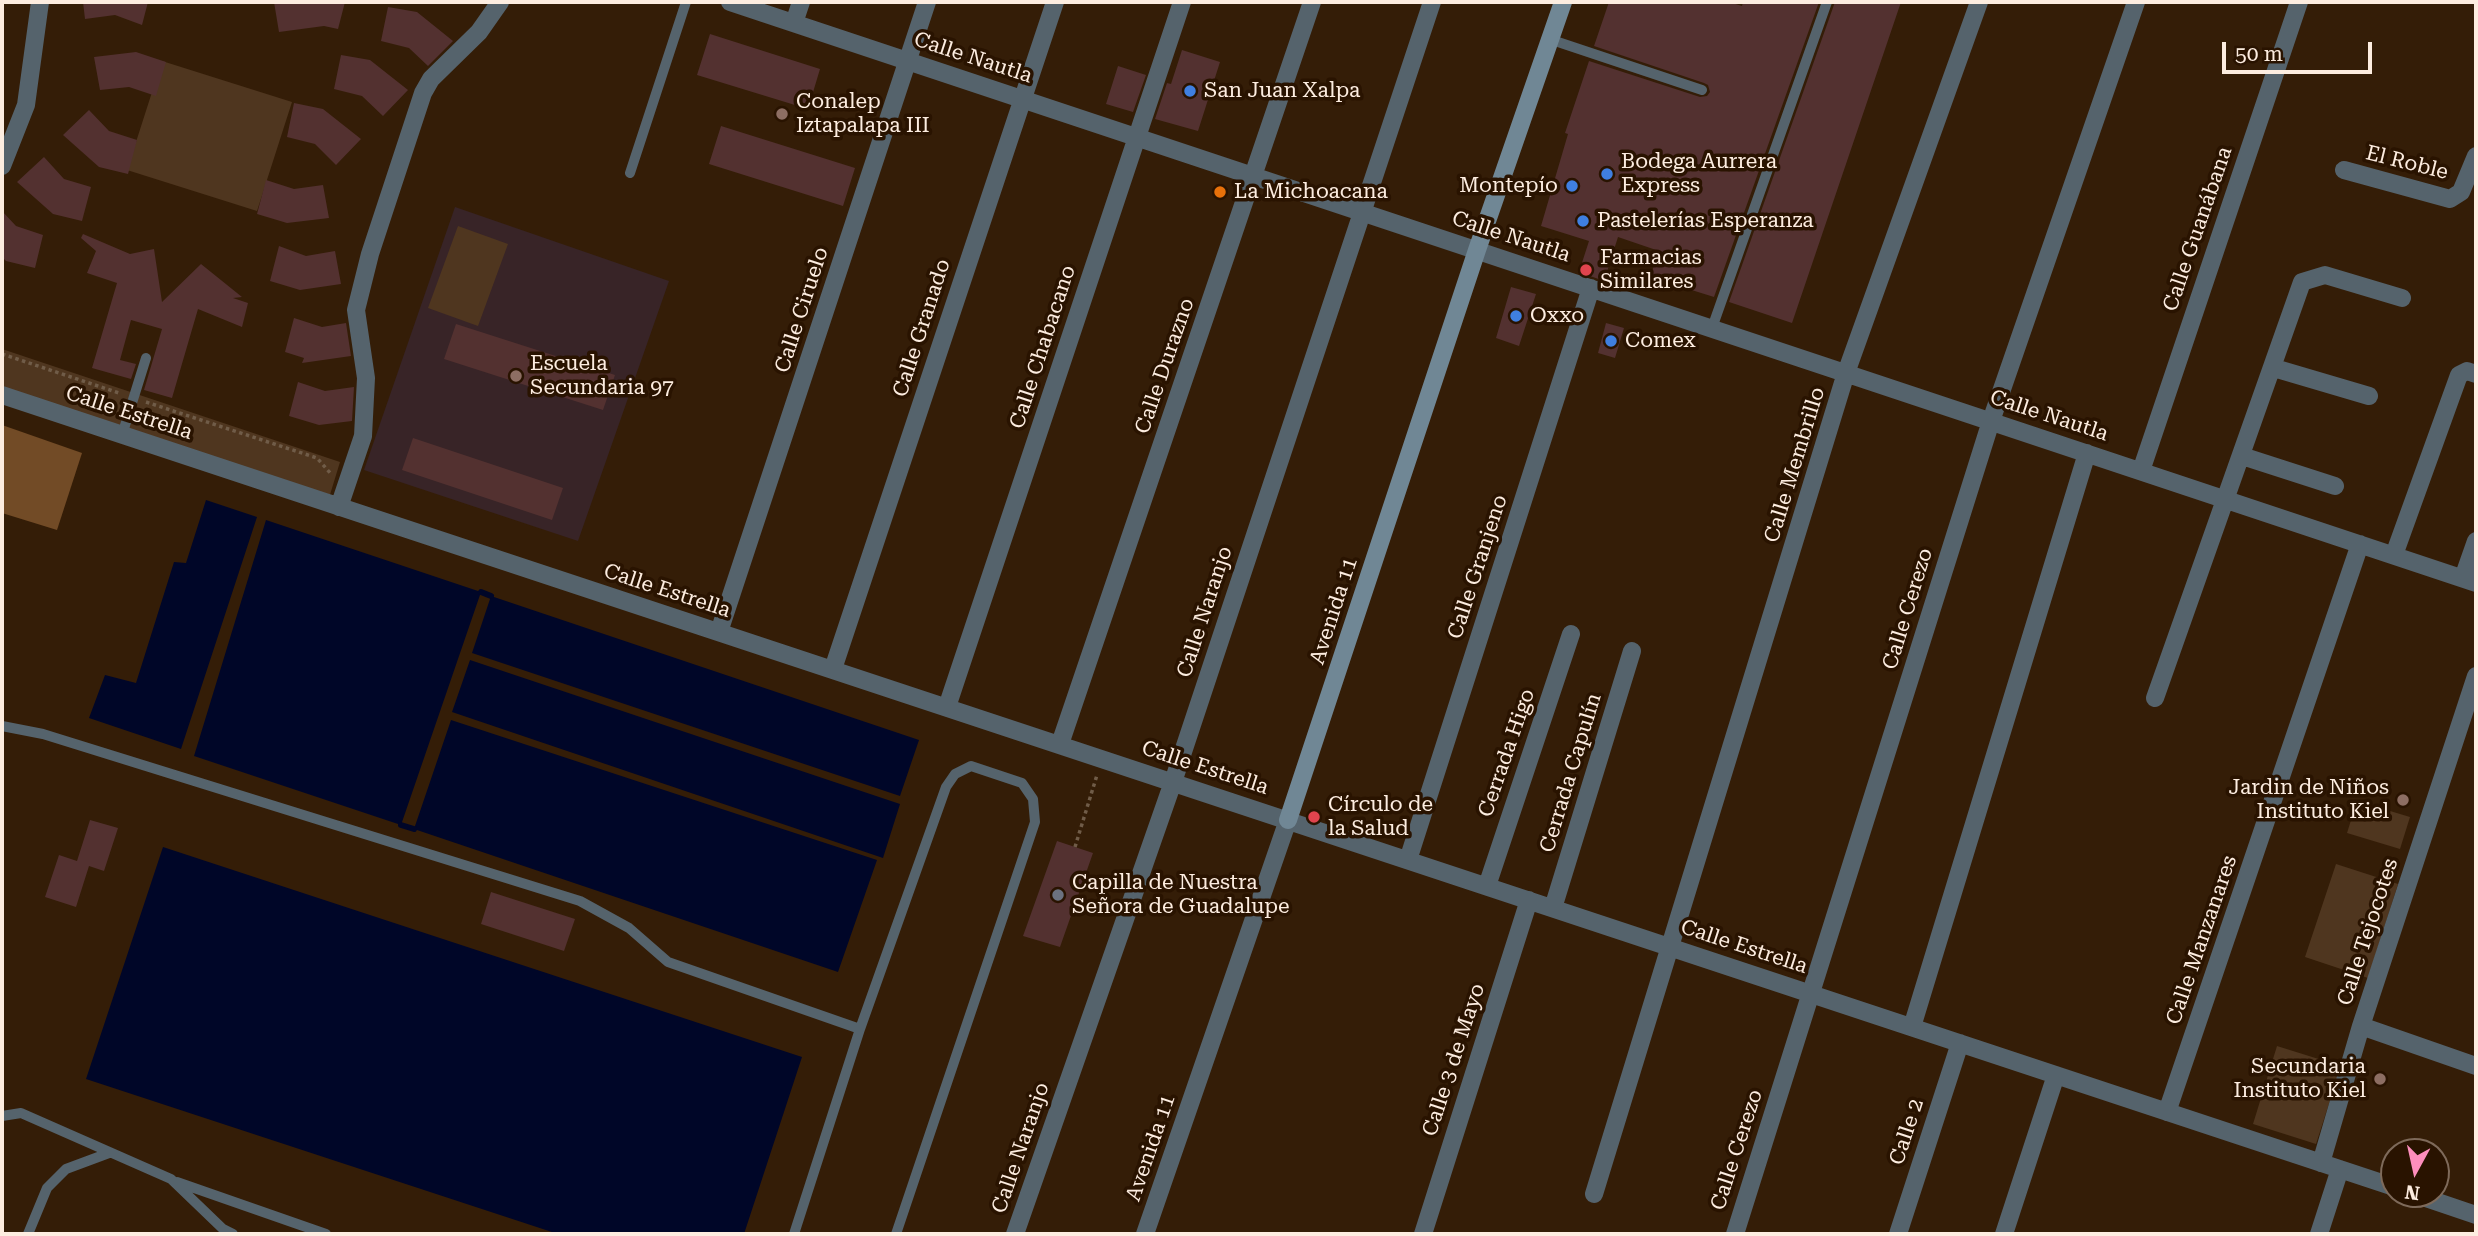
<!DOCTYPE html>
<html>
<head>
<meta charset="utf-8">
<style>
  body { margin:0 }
  #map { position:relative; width:2478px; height:1236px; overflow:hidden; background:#341d07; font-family:"Roboto Serif",serif }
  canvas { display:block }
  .frame { position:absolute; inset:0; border:4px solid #fdede0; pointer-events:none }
  .north { position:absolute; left:2380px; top:1138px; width:70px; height:70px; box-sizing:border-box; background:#291300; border:2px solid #7e6a5a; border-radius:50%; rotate:188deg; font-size:19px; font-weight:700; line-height:28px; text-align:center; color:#fdede0 }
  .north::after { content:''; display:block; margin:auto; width:24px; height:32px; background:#fe8ebd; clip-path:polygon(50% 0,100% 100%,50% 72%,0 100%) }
  .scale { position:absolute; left:2222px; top:42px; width:150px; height:32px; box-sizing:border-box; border:4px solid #fdede0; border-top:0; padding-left:9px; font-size:21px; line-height:24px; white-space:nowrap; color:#fdede0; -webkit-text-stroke:5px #291300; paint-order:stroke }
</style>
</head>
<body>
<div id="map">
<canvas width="2478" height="1236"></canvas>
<div class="frame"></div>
<div class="north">N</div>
<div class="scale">50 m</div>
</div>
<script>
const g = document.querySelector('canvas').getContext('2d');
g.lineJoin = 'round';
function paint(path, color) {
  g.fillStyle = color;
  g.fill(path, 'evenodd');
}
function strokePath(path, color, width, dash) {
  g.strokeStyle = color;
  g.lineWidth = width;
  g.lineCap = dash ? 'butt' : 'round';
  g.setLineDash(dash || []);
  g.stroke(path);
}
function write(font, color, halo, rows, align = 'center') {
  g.font = font + ' "Roboto Serif",serif';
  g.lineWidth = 7;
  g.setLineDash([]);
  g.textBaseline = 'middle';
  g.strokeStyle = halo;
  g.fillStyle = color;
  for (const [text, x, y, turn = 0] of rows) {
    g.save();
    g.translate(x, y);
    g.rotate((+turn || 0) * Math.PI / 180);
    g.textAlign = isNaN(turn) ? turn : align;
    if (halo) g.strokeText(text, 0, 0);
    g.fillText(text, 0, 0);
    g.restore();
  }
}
paint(new Path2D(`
  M 455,207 L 669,281 L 578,541 L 364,470 Z`), '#382427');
paint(new Path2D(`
  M 162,61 L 292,102 L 257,211 L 127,170 Z
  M 458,226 L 508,244 L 478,326 L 428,308 Z
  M 2,349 L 340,462 L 329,498 L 2,388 Z
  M 2357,801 L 2410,817 L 2400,849 L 2347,833 Z
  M 2336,864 L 2398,884 L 2368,978 L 2305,957 Z
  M 2277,1046 L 2341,1066 L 2316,1144 L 2253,1124 Z`), '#4f361f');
paint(new Path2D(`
  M 2,425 L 82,453 L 57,530 L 2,513 Z`), '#724b26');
paint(new Path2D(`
  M 206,500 L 257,517 L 181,749 L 89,718 L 105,675 L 136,683 L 174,562 L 186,563 Z
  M 266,520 L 481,592 L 401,825 L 194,756 Z
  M 491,596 L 919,740 L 900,796 L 472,653 Z
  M 470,660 L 900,804 L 883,858 L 452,712 Z
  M 451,720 L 877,860 L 838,972 L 414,829 Z
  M 163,847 L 802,1057 L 744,1234 L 558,1234 L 86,1079 Z`), '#000628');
strokePath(new Path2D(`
  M 481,592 L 491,596
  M 401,825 L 414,829`), '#000628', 6);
paint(new Path2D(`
  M 83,2 L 148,2 L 142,25 L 115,15 L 85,19 Z
  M 274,2 L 345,2 L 338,29 L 324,26 L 279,32 Z
  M 1609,2 L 1729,2 L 1742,6 L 1743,2 L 1819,2 L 1714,297 L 1650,277 L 1659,251 L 1618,237 L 1604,281 L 1579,272 L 1589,241 L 1541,226 L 1568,134 L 1565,133 L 1589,61 L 1700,97 L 1707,96 L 1710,92 L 1708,85 L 1704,83 L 1594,46 Z
  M 1835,2 L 1901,2 L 1792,323 L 1729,302 Z
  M 388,7 L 417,12 L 453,41 L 428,66 L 409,48 L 381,41 Z
  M 710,34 L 820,69 L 808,109 L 697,75 Z
  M 1182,50 L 1220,62 L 1198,131 L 1155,119 L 1167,83 L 1171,84 Z
  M 136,52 L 166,62 L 156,96 L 129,87 L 100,90 L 94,57 Z
  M 341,55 L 370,60 L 408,90 L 383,116 L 362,96 L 334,89 Z
  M 1118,66 L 1146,75 L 1133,112 L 1106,104 Z
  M 294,103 L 323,109 L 361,139 L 336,165 L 315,144 L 287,137 Z
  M 89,110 L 109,131 L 137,140 L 128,174 L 99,167 L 63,135 Z
  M 721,126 L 855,168 L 843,206 L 709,164 Z
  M 44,157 L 64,179 L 91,187 L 82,221 L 53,214 L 17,182 Z
  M 266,180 L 294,189 L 323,185 L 329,218 L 287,223 L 257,214 Z
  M 2,211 L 16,226 L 43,235 L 35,268 L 6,261 L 2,257 Z
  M 83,234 L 130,254 L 154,249 L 162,302 L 201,264 L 242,297 L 233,298 L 248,303 L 242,327 L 198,309 L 172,398 L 144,390 L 162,329 L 131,320 L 120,360 L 136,364 L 131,379 L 92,368 L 117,283 L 87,273 L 96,251 L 81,238 Z
  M 279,246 L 306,256 L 335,251 L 341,284 L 300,290 L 270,281 Z
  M 1511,287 L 1536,294 L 1519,346 L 1496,338 Z
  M 294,318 L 322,327 L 346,323 L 351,356 L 302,363 L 304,358 L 285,352 Z
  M 1606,323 L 1624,328 L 1615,358 L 1598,353 Z
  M 456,324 L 615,375 L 603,410 L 444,359 Z
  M 298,382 L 325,391 L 354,387 L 352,421 L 319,425 L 289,416 Z
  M 413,438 L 563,488 L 552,520 L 402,470 Z
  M 90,820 L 118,828 L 104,871 L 89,866 L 76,907 L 45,897 L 59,855 L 77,861 Z
  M 1057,841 L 1093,853 L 1060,947 L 1023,936 Z
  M 491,892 L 575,919 L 564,951 L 481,924 Z`), '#533130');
strokePath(new Path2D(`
  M 2,354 L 119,393
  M 146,402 L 317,458 L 332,475
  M 1075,847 L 1097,775`), '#705c48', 3.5, [3.5, 3.5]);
strokePath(new Path2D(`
  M 1549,39 L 1702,90
  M 630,173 L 686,2
  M 1712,328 L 1827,2
  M 122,435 L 146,358
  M 2,726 L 43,734 L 580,901 L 629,928 L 668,962 L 860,1029 L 946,787 L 955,774 L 971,766 L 1022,783 L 1033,799 L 1035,822 L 896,1234
  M 2,1116 L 21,1113 L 171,1179 L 223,1229 L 233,1234
  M 177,1182 L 326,1234
  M 28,1234 L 47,1188 L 66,1169 L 109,1153
  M 794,1234 L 860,1029`), '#55636c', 10);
strokePath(new Path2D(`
  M 730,2 L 2476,583
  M 794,23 L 801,2
  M 2,166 L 26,105 L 40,2
  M 2344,170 L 2450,199 L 2461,192 L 2476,156
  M 2274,368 L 2369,396
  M 2,395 L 2394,1187
  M 2242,456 L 2335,486
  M 2141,471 L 2299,2
  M 339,507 L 363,436 L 366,378 L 356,310 L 370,254 L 423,93 L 431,79 L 479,32 L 500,2
  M 2394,555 L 2459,375 L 2467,371 L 2476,374
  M 2463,578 L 2476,541
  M 719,632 L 927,2
  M 833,669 L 1055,2
  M 2155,698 L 2302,282 L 2325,275 L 2402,298
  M 947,707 L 1182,2
  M 1060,744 L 1312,2
  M 1408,860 L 1591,288
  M 1487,886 L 1571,634
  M 1553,908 L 1632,651
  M 2361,1026 L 2476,1066
  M 1912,1027 L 2087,453
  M 2167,1112 L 2360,544
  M 2321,1163 L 2361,1026 L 2476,676
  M 1594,1194 L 1846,373 L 1979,2
  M 2414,1194 L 2476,1215
  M 1015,1234 L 1173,782 L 1432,2
  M 1145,1234 L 1288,820
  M 1423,1234 L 1529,900
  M 1735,1234 L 1991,421 L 2136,2
  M 1898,1234 L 1960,1043
  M 2004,1234 L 2056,1075
  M 2319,1234 L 2340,1169`), '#55636c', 18);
strokePath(new Path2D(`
  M 1288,820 L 1477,250 L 1563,2`), '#708795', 18);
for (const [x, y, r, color] of [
  [1190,91,7,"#3f7fe0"],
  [782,114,7,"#8d6e63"],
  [1607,174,7,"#3f7fe0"],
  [1572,186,7,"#3f7fe0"],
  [1220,192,7,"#e8710a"],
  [1583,221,7,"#3f7fe0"],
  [1586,270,7,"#e0444e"],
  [1516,316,7,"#3f7fe0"],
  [1611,341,7,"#3f7fe0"],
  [516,376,7,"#8d6e63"],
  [2403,800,7,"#8d6e63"],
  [1314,817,7,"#e0444e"],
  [1058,895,7,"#6b7280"],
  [2380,1079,7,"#8d6e63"]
]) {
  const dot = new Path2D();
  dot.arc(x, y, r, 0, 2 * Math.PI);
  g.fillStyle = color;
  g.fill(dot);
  strokePath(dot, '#291300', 2.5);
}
write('21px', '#fdede0', '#291300', [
  ["Calle Nautla",973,58,18],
  ["El Roble",2407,163,14],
  ["Calle Guanábana",2198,229,-71],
  ["Calle Nautla",1511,237,18],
  ["Calle Ciruelo",802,310,-72],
  ["Calle Granado",922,328,-72],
  ["Calle Chabacano",1043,347,-72],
  ["Calle Durazno",1165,366,-71],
  ["Calle Estrella",129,413,18],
  ["Calle Nautla",2049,416,18],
  ["Calle Membrillo",1795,465,-73],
  ["Calle Granjeno",1478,567,-72],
  ["Calle Estrella",667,591,18],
  ["Calle Cerezo",1908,609,-73],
  ["Avenida 11",1334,611,-72],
  ["Calle Naranjo",1205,612,-72],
  ["Cerrada Higo",1507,753,-71],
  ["Calle Estrella",1205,768,18],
  ["Cerrada Capulín",1571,773,-73],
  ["Calle Tejocotes",2368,932,-72],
  ["Calle Manzanares",2202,940,-71],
  ["Calle Estrella",1744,947,18],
  ["Calle 3 de Mayo",1454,1060,-72],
  ["Calle 2",1907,1132,-72],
  ["Calle Naranjo",1021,1148,-71],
  ["Avenida 11",1151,1148,-71],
  ["Calle Cerezo",1737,1150,-72]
]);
write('21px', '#fdede0', '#291300', [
  ["San Juan Xalpa",1204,91],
  ["Conalep",796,102],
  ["Iztapalapa III",796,126],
  ["Bodega Aurrera",1621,162],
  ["Express",1621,186],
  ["Montepío",1558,186,"right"],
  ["La Michoacana",1234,192],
  ["Pastelerías Esperanza",1597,221],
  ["Farmacias",1600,258],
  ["Similares",1600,282],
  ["Oxxo",1530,316],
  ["Comex",1625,341],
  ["Escuela",530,364],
  ["Secundaria 97",530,388],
  ["Jardin de Niños",2389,788,"right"],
  ["Instituto Kiel",2389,812,"right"],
  ["Círculo de",1328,805],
  ["la Salud",1328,829],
  ["Capilla de Nuestra",1072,883],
  ["Señora de Guadalupe",1072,907],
  ["Secundaria",2366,1067,"right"],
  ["Instituto Kiel",2366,1091,"right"]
], 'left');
</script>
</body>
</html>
